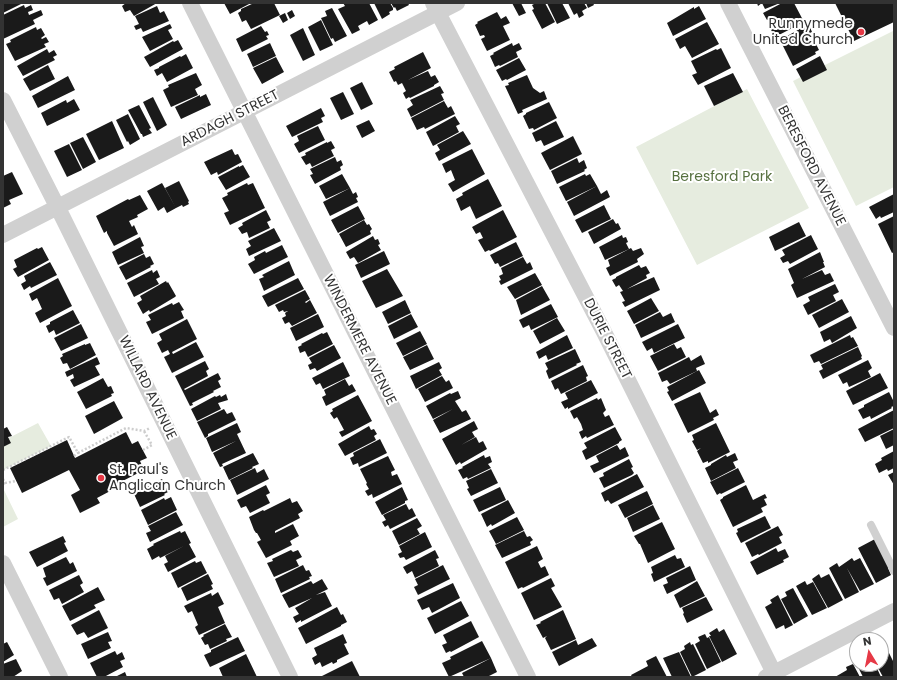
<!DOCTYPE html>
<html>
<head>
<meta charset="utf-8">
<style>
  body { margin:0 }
  #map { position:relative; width:897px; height:680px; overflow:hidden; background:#fff; font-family:Poppins,sans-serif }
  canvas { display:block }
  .frame { position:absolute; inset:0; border:4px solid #333; pointer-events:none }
  .north { position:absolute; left:849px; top:632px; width:40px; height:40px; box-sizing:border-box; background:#fff; border:1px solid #adadad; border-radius:50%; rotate:350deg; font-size:11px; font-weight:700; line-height:16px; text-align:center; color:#333 }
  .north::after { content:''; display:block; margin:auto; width:14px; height:18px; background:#e63946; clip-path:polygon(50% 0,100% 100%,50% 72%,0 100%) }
</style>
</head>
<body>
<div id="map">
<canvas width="897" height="680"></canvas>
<div class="frame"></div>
<div class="north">N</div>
</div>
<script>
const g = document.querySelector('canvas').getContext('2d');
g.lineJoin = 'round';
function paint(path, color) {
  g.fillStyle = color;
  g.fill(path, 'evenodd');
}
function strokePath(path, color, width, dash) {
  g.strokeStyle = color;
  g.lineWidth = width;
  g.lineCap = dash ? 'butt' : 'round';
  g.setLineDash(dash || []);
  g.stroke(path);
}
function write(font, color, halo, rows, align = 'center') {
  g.font = font + ' Poppins,sans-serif';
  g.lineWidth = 4;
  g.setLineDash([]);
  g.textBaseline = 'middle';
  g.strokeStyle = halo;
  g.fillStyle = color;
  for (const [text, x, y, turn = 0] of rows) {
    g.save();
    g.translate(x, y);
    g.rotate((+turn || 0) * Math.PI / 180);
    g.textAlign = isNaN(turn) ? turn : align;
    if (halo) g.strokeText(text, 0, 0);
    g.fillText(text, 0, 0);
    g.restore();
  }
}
paint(new Path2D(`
  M 893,31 L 894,34 L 894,187 L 856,206 L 793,81 Z
  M 747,89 L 809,208 L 697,265 L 636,147 Z
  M 38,423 L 51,446 L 3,470 L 3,441 Z
  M 3,488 L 18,519 L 3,527 Z`), '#e6ecdf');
paint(new Path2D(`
  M 3,3 L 23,3 L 3,13 Z
  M 126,3 L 157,3 L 134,16 L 130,10 L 125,12 L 122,6 Z
  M 224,3 L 251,3 L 230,14 Z
  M 254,3 L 274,3 L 280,15 L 251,29 L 246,20 L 242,22 L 238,13 L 241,11 L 241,9 Z
  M 343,3 L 369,3 L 378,20 L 369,25 L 367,21 L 358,26 L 360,30 L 352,34 L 338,9 L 345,6 Z
  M 374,3 L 390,3 L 393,8 L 393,10 L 389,12 L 390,14 L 382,19 Z
  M 391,3 L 408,3 L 409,5 L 397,11 L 395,7 L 394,8 Z
  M 512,3 L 521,3 L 526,13 L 519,16 Z
  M 536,3 L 545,3 L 555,22 L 542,29 L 532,10 L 534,9 L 532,5 Z
  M 547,3 L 562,3 L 570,18 L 557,24 Z
  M 568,3 L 584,3 L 587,8 L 582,11 L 584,15 L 579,18 L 577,13 L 574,15 Z
  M 586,3 L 593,3 L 594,5 L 588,8 Z
  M 757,3 L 780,3 L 765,9 L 762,3 L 758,6 Z
  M 782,3 L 794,3 L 804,22 L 775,37 L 770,28 L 774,26 L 770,18 L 767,20 L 763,13 Z
  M 835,3 L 894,3 L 894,22 L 854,41 Z
  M 24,5 L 25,8 L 31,5 L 33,10 L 28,12 L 29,15 L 41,10 L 43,15 L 33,20 L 35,24 L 3,39 L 3,15 Z
  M 157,6 L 160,13 L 164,11 L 169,21 L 143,32 L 141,28 L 136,30 L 134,26 L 139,24 L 135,16 Z
  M 699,6 L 706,19 L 673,36 L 667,23 L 694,7 L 694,9 Z
  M 332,8 L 347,36 L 335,42 L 333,38 L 331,39 L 321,18 L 327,16 L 325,11 Z
  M 292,10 L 295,16 L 290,19 L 287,13 Z
  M 497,12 L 501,19 L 506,16 L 510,23 L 503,26 L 510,40 L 487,51 L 481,39 L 485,37 L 484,35 L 480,36 L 475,25 L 478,23 L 477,22 Z
  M 285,13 L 288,20 L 283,23 L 279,16 Z
  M 321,20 L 333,45 L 320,51 L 308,27 Z
  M 707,22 L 719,44 L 692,58 L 685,46 L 680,49 L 675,39 Z
  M 170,24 L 172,28 L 168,30 L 173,39 L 150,51 L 142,37 Z
  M 809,25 L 812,32 L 806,35 L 812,46 L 816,44 L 819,50 L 815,52 L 816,54 L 793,66 L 780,40 L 805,26 L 806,27 Z
  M 261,26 L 265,32 L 267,31 L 269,35 L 266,36 L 268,39 L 242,52 L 236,39 Z
  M 36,27 L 37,30 L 41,28 L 45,35 L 41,38 L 42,39 L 46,37 L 49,42 L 44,44 L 46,47 L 15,61 L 6,44 L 11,42 L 10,40 Z
  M 303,28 L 315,55 L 303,61 L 290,35 Z
  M 178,40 L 183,49 L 150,67 L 144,57 L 173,41 L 174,42 Z
  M 270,43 L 276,56 L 253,67 L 247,54 Z
  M 512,43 L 513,46 L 519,43 L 522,49 L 516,52 L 518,57 L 500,66 L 499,65 L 495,67 L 490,56 L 494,54 L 493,53 Z
  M 721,48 L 731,68 L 698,85 L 692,75 L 697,73 L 691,61 L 716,49 L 717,50 Z
  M 47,49 L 49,53 L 54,50 L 57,55 L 53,57 L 55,60 L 23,76 L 17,66 Z
  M 423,52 L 431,68 L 408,80 L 428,71 L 431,77 L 435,75 L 439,82 L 434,85 L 434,86 L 410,98 L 409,97 L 406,99 L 403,93 L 406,91 L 402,83 L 398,85 L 396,81 L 394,82 L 389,72 L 395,69 L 394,67 Z
  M 186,54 L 193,68 L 167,82 L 162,73 L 157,76 L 154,70 L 159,68 L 159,67 L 180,56 L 181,57 Z
  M 820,56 L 827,70 L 803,82 L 796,69 Z
  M 276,57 L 284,72 L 262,84 L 253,68 Z
  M 519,58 L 526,70 L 507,80 L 506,79 L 502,81 L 496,70 Z
  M 48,65 L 55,79 L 30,91 L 23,79 Z
  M 196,73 L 202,85 L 195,89 L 198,95 L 171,107 L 163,90 L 169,87 L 168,85 Z
  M 733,73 L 743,92 L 714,106 L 704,86 Z
  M 527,75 L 533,88 L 540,93 L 544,91 L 547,99 L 522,110 L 523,112 L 518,114 L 505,86 L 509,85 L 508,83 Z
  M 68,76 L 75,90 L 38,108 L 32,96 Z
  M 362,82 L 373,104 L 361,110 L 350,88 Z
  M 440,86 L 444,93 L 441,94 L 444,100 L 411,117 L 407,109 L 413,105 L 410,100 Z
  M 343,92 L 354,114 L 341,120 L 330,98 Z
  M 206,94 L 211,105 L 181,119 L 175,107 L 200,95 L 200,97 Z
  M 153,97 L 167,125 L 157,131 L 143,102 Z
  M 74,99 L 80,110 L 47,126 L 41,113 L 66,100 L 67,103 Z
  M 444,101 L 448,108 L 451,106 L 455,114 L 425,129 L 424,127 L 417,130 L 411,118 Z
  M 549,102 L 557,118 L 534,130 L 533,128 L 529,129 L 523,116 L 526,114 L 526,113 Z
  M 139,105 L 151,128 L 149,129 L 152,133 L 143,137 L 142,134 L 141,134 L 128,110 Z
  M 321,108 L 325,116 L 321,118 L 323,122 L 292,137 L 286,126 Z
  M 128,114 L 140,139 L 130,145 L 128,141 L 127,142 L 116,120 Z
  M 455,116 L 460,124 L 456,126 L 459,132 L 433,146 L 426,132 Z
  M 369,120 L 375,131 L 362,138 L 356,126 Z
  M 112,121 L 124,148 L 99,160 L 86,134 Z
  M 556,121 L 564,137 L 544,146 L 541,140 L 536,142 L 532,133 Z
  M 318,126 L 325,140 L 299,153 L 294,144 L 299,141 L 297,136 Z
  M 463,131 L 471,144 L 439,161 L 435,153 L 440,150 L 437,145 Z
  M 573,136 L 582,154 L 550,170 L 541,153 Z
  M 83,137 L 96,162 L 83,169 L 70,143 Z
  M 331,141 L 335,148 L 331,150 L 334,156 L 312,167 L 310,163 L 306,165 L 301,157 L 306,155 L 305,153 L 327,142 L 327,143 Z
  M 69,144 L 82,170 L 67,177 L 54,151 Z
  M 232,149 L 235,155 L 238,154 L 242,162 L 218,175 L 217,172 L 211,175 L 204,162 Z
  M 472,149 L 485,174 L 453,192 L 448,184 L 455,180 L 451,170 L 446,173 L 442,164 Z
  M 335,157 L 337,162 L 341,160 L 343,165 L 340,167 L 341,170 L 315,184 L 310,175 L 313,174 L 310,169 Z
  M 577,158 L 579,163 L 584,160 L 587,168 L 584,170 L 585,171 L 557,184 L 551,171 Z
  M 243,165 L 250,177 L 226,190 L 218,177 L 239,166 L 239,167 Z
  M 12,172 L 23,194 L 9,200 L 11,204 L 3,208 L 3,176 Z
  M 342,174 L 350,188 L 326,199 L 319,186 Z
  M 585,174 L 586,176 L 590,174 L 597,186 L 566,201 L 559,187 Z
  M 488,179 L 502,206 L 476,219 L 470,206 L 461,211 L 456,199 L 463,195 L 462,193 Z
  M 179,181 L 189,201 L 188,202 L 189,204 L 183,207 L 182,205 L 176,208 L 165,188 Z
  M 162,183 L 176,208 L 167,213 L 164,207 L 158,211 L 147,191 Z
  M 247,183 L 248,185 L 253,183 L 265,208 L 230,225 L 224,213 L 229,211 L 222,198 L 228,195 L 227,193 Z
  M 597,186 L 601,194 L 607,190 L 610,197 L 574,216 L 567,202 Z
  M 350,188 L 353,194 L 356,192 L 358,197 L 356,198 L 358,202 L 330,216 L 323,202 Z
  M 894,194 L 894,212 L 881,218 L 880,216 L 876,219 L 869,207 Z
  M 140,195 L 148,209 L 137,215 L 138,217 L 129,221 L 132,227 L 134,225 L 138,234 L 114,246 L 107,233 L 107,231 L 104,233 L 96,216 L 128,199 L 129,200 Z
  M 604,205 L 611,219 L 582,233 L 575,220 Z
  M 358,206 L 365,219 L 338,233 L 331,220 Z
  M 266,210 L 271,220 L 267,222 L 270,228 L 249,238 L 247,232 L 242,234 L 238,228 L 243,225 L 242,223 Z
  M 503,210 L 517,237 L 490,251 L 489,250 L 485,252 L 478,240 L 483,238 L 480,232 L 476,234 L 472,227 Z
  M 894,216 L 894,252 L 892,253 L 878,224 Z
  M 613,219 L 616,224 L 618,223 L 621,229 L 594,244 L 588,232 Z
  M 364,220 L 367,225 L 369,224 L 372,229 L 370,231 L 371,234 L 346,247 L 339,234 Z
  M 799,222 L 806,236 L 775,251 L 769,237 Z
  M 274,228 L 281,241 L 249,256 L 246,249 L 251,246 L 248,241 Z
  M 622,235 L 623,238 L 626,237 L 628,242 L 626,243 L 629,249 L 605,260 L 599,247 Z
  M 811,235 L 818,249 L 790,264 L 788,261 L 783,263 L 780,258 L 785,255 L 782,250 Z
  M 373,236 L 375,240 L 378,239 L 380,244 L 378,245 L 381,250 L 358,263 L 354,257 L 350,259 L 346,252 Z
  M 140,237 L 144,246 L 141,247 L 144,253 L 118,265 L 112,252 Z
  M 516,242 L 523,256 L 500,267 L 498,263 L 495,264 L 490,255 Z
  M 282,245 L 288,257 L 254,274 L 248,264 L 255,260 L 254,257 L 265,251 L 266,253 Z
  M 42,247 L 49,260 L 18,277 L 13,269 L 17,267 L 14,260 L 37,248 L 38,249 Z
  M 631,248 L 633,251 L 641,248 L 644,254 L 637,259 L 638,262 L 610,276 L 606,268 L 610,266 L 608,260 Z
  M 384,251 L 390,264 L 361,278 L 355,265 Z
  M 820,252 L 824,262 L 823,262 L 825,267 L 802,279 L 822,270 L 825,275 L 830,273 L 834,281 L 797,298 L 791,285 L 794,283 L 788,269 Z
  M 144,254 L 146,258 L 150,256 L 154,264 L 150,266 L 151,267 L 126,280 L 119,267 Z
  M 523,257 L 527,264 L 530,262 L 533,269 L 501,285 L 499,281 L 501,280 L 499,276 L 503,274 L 501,268 Z
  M 289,261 L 295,275 L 264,291 L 259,279 L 264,277 L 262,275 Z
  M 50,262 L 57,275 L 31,288 L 30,286 L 24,290 L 21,284 L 26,281 L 24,276 Z
  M 639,265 L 641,268 L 646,266 L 650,273 L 646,275 L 647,278 L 627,289 L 654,277 L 660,290 L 625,307 L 622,302 L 625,301 L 620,292 L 623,291 L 619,285 L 616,287 L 612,280 L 616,278 L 616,277 Z
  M 387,269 L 403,296 L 376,308 L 362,281 Z
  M 152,270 L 153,273 L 157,270 L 160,277 L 156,279 L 159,284 L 134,297 L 127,283 Z
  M 535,273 L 542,285 L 515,299 L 507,287 Z
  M 58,278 L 72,306 L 40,323 L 35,313 L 42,309 L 37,298 L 32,301 L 29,294 Z
  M 298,278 L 304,289 L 268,307 L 262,296 Z
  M 166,281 L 167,283 L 168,282 L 176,296 L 175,297 L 150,312 L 149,310 L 143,314 L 137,303 L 142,300 L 140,296 Z
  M 835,284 L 839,292 L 833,295 L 836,301 L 808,315 L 803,305 L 810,301 L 808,297 Z
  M 542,286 L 550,300 L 521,315 L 516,300 Z
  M 305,290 L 310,299 L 305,302 L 306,303 L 310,300 L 317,313 L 292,326 L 289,322 L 285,324 L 282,318 L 286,316 L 285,313 L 288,311 L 284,312 L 283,310 L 279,312 L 275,305 Z
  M 651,298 L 659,311 L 634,324 L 627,311 Z
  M 842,299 L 849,312 L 819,328 L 812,315 Z
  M 405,300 L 411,313 L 388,324 L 382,312 Z
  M 179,302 L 184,310 L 181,311 L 184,318 L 152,334 L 146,322 L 151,320 L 148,315 L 172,303 L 173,305 Z
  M 551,304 L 558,317 L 531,330 L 529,325 L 523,328 L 519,320 Z
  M 73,310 L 80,323 L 56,335 L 54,330 L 49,333 L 46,326 L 50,324 L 50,322 Z
  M 660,312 L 663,317 L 671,313 L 675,322 L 641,338 L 635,325 Z
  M 318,314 L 324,327 L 296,341 L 290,328 Z
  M 411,314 L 418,327 L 394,339 L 388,326 Z
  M 851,316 L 857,328 L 832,343 L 830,339 L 824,342 L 820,332 Z
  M 557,318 L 565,331 L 540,344 L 533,331 Z
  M 187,319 L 197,339 L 172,352 L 173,354 L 196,342 L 204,357 L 172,373 L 164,357 L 170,354 L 168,350 L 162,353 L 157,343 L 162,340 L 159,334 Z
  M 81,324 L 88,338 L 61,351 L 54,338 Z
  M 678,324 L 685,338 L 654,353 L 652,348 L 647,351 L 642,342 Z
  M 420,331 L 427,344 L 403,356 L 396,343 Z
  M 327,332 L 333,344 L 308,357 L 305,351 L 300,353 L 298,347 L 302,345 L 301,344 L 322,333 L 323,334 Z
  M 567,335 L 573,348 L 548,360 L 546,355 L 539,359 L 536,352 Z
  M 850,335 L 851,338 L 853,337 L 858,346 L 821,364 L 819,361 L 814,363 L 810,355 Z
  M 90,343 L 96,355 L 70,369 L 67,363 L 63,364 L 60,358 L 63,356 L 62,354 L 85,344 L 85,345 Z
  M 674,344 L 677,349 L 681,347 L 686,357 L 658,371 L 650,356 Z
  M 334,345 L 341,358 L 317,371 L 315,368 L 310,370 L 308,365 L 312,363 L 309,358 Z
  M 427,345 L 434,359 L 410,370 L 403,357 Z
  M 858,347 L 862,356 L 861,357 L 862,359 L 823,379 L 819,371 L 823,369 L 821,365 Z
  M 575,349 L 581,362 L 576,364 L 577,365 L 549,379 L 546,371 L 548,369 L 545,363 Z
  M 701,355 L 705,364 L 696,368 L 697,371 L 670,384 L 667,380 L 662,382 L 658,373 L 689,357 L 691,361 Z
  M 97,357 L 100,364 L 95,366 L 100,375 L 74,387 L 70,380 L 74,378 L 73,374 L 67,377 L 65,372 Z
  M 868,360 L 872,368 L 868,371 L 871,377 L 849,387 L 847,382 L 843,384 L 838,375 Z
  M 205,361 L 209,369 L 206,371 L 208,376 L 184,389 L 185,390 L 218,373 L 221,379 L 218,381 L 221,387 L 213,391 L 214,392 L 192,403 L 193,405 L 190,406 L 175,376 Z
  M 343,362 L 350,376 L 323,389 L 320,383 L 316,385 L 312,378 Z
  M 439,362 L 442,368 L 439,370 L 442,375 L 416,389 L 410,376 Z
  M 583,365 L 588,376 L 586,377 L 587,381 L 561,394 L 558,388 L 555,390 L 551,381 Z
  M 699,370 L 706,383 L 672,401 L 667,392 L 669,391 L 667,387 Z
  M 880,373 L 888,388 L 853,405 L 846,391 Z
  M 442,376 L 446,382 L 449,380 L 453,388 L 425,402 L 418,389 Z
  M 103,378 L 108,387 L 111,386 L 114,393 L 111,394 L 112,396 L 86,409 L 77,392 Z
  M 345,379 L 349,386 L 352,384 L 356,391 L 326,406 L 322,397 L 326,395 L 324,390 Z
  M 591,380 L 598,393 L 568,409 L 568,407 L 565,409 L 561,402 L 568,399 L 565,393 Z
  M 458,391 L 461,398 L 455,401 L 462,412 L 466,410 L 471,419 L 440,433 L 433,420 L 453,409 L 433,419 L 426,406 L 450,393 L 451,394 Z
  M 700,392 L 710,413 L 716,409 L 719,415 L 713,418 L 714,420 L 688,433 L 674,404 Z
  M 889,392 L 894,402 L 894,406 L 891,407 L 892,408 L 871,419 L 870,416 L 863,419 L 858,410 L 864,407 L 864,405 Z
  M 226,394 L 228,400 L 218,403 L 221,409 L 197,421 L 191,409 L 215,396 L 216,397 L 220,395 L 221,397 Z
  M 358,395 L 372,421 L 342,437 L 339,432 L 344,430 L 337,417 L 334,419 L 330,413 L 333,411 L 332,409 Z
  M 597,398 L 598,400 L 601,398 L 606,410 L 603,413 L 605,417 L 609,415 L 614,425 L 587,438 L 586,436 L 582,439 L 579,432 L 583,430 L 581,424 L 577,417 L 574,419 L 570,411 Z
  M 114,401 L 123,418 L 94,434 L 85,416 Z
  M 224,409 L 227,414 L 232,412 L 236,420 L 208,434 L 208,436 L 205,438 L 197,422 Z
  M 894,410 L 894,428 L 865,442 L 858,429 Z
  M 474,421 L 478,429 L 472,432 L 475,437 L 461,445 L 476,437 L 479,443 L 483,441 L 487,449 L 461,464 L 460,462 L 456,465 L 442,439 Z
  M 237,423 L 241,432 L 237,434 L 246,453 L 222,464 L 223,466 L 220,467 L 213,453 L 236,441 L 212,452 L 206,438 Z
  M 716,423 L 730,452 L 708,463 L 708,461 L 703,463 L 697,451 L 701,448 L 697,450 L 692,441 L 694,440 L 692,435 Z
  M 369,426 L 371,430 L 374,429 L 377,434 L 374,436 L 376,440 L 345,456 L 338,444 Z
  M 7,427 L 12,436 L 8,437 L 11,443 L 3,447 L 3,429 Z
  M 615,427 L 622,440 L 619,442 L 619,443 L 586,460 L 582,451 L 587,448 L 584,443 Z
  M 894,429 L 894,445 L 886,449 L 880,436 Z
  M 126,432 L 132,444 L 138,441 L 147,458 L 140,461 L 144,470 L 113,486 L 114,489 L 97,498 L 100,503 L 80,513 L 71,495 L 80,490 L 69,470 L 22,493 L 10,468 L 67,440 L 75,458 Z
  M 380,439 L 387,453 L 359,467 L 358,463 L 353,465 L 350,458 L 354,456 L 353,453 Z
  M 617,445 L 620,450 L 625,447 L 629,456 L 594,473 L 590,466 L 599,462 L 596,456 Z
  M 894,451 L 894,468 L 888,471 L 887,469 L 879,473 L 875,464 L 882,460 L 881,458 Z
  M 253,453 L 259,464 L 252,467 L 253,468 L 229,480 L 223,467 Z
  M 735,453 L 738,460 L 733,462 L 736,468 L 711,481 L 705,468 L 711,465 L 711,464 L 726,455 L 727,457 Z
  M 484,455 L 485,458 L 490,456 L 492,462 L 488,464 L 491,468 L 468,479 L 467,477 L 463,479 L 458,470 L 463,468 L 462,467 Z
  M 388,456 L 395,470 L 391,472 L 392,476 L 397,474 L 402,484 L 373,498 L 372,494 L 368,496 L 365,491 L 369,489 L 366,484 L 367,483 L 360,469 Z
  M 629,459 L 633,467 L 631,468 L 634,473 L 632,475 L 604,488 L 599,478 L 604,476 L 603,473 Z
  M 255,468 L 257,473 L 264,469 L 269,479 L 237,495 L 230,480 Z
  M 738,468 L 745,482 L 721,494 L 720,493 L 717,495 L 710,482 Z
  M 491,469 L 498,483 L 471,496 L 467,489 L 469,488 L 466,481 Z
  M 894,472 L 894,485 L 888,475 Z
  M 637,474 L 644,487 L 611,504 L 608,500 L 605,502 L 601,493 Z
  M 162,479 L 168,492 L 164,494 L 165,495 L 140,507 L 134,494 Z
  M 266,485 L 270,493 L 266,495 L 270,503 L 250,513 L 246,506 L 241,508 L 237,500 Z
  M 746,485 L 753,500 L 765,494 L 767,498 L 764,499 L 767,505 L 761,508 L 763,512 L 733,527 L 720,500 L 723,498 L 723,497 Z
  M 402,487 L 408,500 L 405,501 L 405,503 L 382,515 L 375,502 Z
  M 500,487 L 506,500 L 479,512 L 473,500 Z
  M 647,491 L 653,504 L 625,518 L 618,505 Z
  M 171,497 L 177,510 L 148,525 L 141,510 L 164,498 L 165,500 Z
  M 290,498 L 292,503 L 297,501 L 303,511 L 298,514 L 300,518 L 275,531 L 275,533 L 293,524 L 299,536 L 290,541 L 292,545 L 266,558 L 257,542 L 261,540 L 257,533 L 256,533 L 254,530 L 249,517 L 263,510 L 264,511 Z
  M 508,500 L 515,513 L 492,526 L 491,524 L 487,527 L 481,514 Z
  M 406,504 L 409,510 L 412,508 L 416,516 L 390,529 L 388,525 L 385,527 L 382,522 L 386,520 L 383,515 Z
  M 653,505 L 660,519 L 633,532 L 627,518 Z
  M 176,512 L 183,525 L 150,542 L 146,533 L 151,531 L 148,526 Z
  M 765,516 L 771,528 L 741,543 L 736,533 L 738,532 L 737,529 Z
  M 517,517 L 524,530 L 496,544 L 489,531 Z
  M 417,518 L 422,526 L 417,529 L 420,534 L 399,545 L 392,531 Z
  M 662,522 L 675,549 L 648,563 L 640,544 L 639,544 L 634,536 Z
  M 778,526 L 783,535 L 779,537 L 782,543 L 759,555 L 758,554 L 752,557 L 745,543 Z
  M 180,531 L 181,533 L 185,531 L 191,543 L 189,544 L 196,557 L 168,572 L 164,564 L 168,562 L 165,556 L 184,546 L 160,558 L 159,556 L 152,560 L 147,549 L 154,545 L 153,544 Z
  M 524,531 L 527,537 L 530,536 L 533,540 L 530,542 L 531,545 L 502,558 L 495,545 Z
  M 425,532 L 432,547 L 406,560 L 404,557 L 400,558 L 398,554 L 402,552 L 399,546 Z
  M 63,536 L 66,542 L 64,543 L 68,551 L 37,567 L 29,552 Z
  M 875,539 L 890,567 L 888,568 L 891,575 L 876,583 L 858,548 Z
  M 537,546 L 543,559 L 538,562 L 541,568 L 545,566 L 549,575 L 523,588 L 522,587 L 518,589 L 505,562 Z
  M 776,548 L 778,552 L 785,549 L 789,557 L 783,560 L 784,562 L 757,575 L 750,562 Z
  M 291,550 L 293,552 L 298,550 L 302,557 L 296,560 L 299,566 L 274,577 L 267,563 L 273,561 L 272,559 Z
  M 435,550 L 439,558 L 436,559 L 439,566 L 415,578 L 412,571 L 407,574 L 403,567 Z
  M 675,555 L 677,559 L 681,558 L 685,567 L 654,582 L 651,574 L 653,573 L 651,567 Z
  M 66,557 L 70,564 L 73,562 L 77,571 L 47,586 L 43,578 L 46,577 L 43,568 Z
  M 852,558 L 854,561 L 860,558 L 874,584 L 860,591 L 847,568 L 859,592 L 845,599 L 829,568 L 837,563 L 839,567 Z
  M 195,561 L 196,563 L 201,561 L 207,573 L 178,588 L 171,573 Z
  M 303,565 L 306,571 L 309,570 L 312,576 L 309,577 L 310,579 L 281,593 L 275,579 Z
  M 443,565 L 450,579 L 418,595 L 414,587 L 418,585 L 415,579 Z
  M 690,566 L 696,580 L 667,594 L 663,585 L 668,583 L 666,578 Z
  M 208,574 L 213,584 L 211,585 L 213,589 L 187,601 L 181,588 Z
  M 819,574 L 821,578 L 829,574 L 843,600 L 828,608 L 812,579 Z
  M 79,575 L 83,583 L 80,585 L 84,592 L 62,604 L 59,598 L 54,600 L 49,590 Z
  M 551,578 L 555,586 L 551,588 L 562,607 L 534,620 L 521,593 Z
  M 322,579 L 328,589 L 316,595 L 325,592 L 332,606 L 301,622 L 301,620 L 296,623 L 293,617 L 299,614 L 295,608 L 312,598 L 289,608 L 282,595 L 311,581 L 313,584 Z
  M 697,581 L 705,596 L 680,608 L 674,595 Z
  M 805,581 L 807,585 L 813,582 L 827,608 L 812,615 L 796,586 Z
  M 453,583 L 460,598 L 432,613 L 429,607 L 422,610 L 417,600 Z
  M 98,587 L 105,600 L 94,605 L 96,608 L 70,621 L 62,606 Z
  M 793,588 L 808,616 L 794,624 L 781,599 L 787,596 L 785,592 Z
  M 218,592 L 224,604 L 218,607 L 225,623 L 199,635 L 195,627 L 198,625 L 192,611 L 188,613 L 184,606 L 211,593 L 212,596 Z
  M 778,595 L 793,625 L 785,629 L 784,625 L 776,629 L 765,607 L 772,603 L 770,600 Z
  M 706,597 L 713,610 L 687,623 L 683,614 L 684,613 L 682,608 Z
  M 461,601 L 469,616 L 435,634 L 427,618 Z
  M 337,607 L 341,615 L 343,614 L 347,622 L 341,625 L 341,626 L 306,644 L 298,628 Z
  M 99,610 L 108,628 L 88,638 L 84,632 L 77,635 L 71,625 Z
  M 563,610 L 576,639 L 551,650 L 545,638 L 547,636 L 543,638 L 536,625 L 541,623 L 540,622 Z
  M 471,621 L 479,637 L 451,652 L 450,651 L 446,653 L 442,645 L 447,643 L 443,635 Z
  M 225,624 L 232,637 L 226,639 L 227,641 L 210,649 L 208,644 L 205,645 L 201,638 L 204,636 L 203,635 Z
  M 717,628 L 719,632 L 724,629 L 737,654 L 722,662 L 709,636 L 711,636 L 709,633 Z
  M 108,632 L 112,641 L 108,642 L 111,648 L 88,659 L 81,644 Z
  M 343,634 L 347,643 L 344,644 L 349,654 L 337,660 L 337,662 L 333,664 L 332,662 L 322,667 L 320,662 L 315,665 L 312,658 L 317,655 L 314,648 Z
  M 705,634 L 707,638 L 709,637 L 721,662 L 707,669 L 695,644 L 700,641 L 698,637 Z
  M 238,637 L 245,651 L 210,667 L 204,655 L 211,652 L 211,650 Z
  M 592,638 L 597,646 L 559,666 L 552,652 L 576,640 L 578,645 Z
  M 482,641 L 491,658 L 449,677 L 442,663 L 451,659 L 450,657 Z
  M 7,642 L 14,655 L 3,662 L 3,644 Z
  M 690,642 L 691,645 L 693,644 L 706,670 L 692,677 L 680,652 L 685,649 L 684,646 Z
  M 886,647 L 894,663 L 894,677 L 883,677 L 876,664 L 881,664 L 881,650 Z
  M 115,651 L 117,655 L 122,652 L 125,659 L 120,661 L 123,667 L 104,677 L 97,677 L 90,663 Z
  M 679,652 L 691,677 L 672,677 L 663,658 Z
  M 246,654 L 257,677 L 223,677 L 219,668 Z
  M 656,656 L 667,677 L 632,677 L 631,675 L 648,666 L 646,661 Z
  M 491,658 L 497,672 L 487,677 L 464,677 L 462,673 Z
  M 16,659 L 22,671 L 13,677 L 3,677 L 3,664 Z
  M 352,661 L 360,677 L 320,677 Z
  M 853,664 L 860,677 L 835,677 L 847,670 L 846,667 Z
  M 859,664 L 875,664 L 881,677 L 863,677 L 857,665 Z
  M 125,672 L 127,677 L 115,677 Z`), '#1a1a1a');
strokePath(new Path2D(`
  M 143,450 L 152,445 L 144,431
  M 74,456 L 78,453
  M 3,470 L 69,437 L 78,453 L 126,428 L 144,431 L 150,428
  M 3,479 L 5,483 L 3,484
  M 5,483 L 16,481`), '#cdcdcd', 2.5, [2, 2]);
strokePath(new Path2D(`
  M 871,525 L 894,571`), '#d0d0d0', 8);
strokePath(new Path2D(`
  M 190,3 L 528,677
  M 433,3 L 604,332 L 776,677
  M 728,3 L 894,328
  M 3,100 L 63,218 L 290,677
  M 3,235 L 457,3
  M 3,563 L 60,677
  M 766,677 L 894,611`), '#d0d0d0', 16);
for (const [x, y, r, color] of [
  [861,32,4,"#e63946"],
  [101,478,4,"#e63946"]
]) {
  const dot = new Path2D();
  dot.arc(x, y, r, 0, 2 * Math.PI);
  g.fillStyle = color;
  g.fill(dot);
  strokePath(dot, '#fff', 1.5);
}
write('14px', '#333', '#fff', [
  ["Runnymede",853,24],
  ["United Church",853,40],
  ["St. Paul's",109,470,"left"],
  ["Anglican Church",109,486,"left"]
], 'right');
write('14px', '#333', '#fff', [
  ["ARDAGH STREET",230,119,-27],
  ["BERESFORD AVENUE",811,166,63],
  ["DURIE STREET",607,339,63],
  ["WINDERMERE AVENUE",359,340,63],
  ["WILLARD AVENUE",147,388,64]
]);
write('14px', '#56703f', '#fff', [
  ["Beresford Park",722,177]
]);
</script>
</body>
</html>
